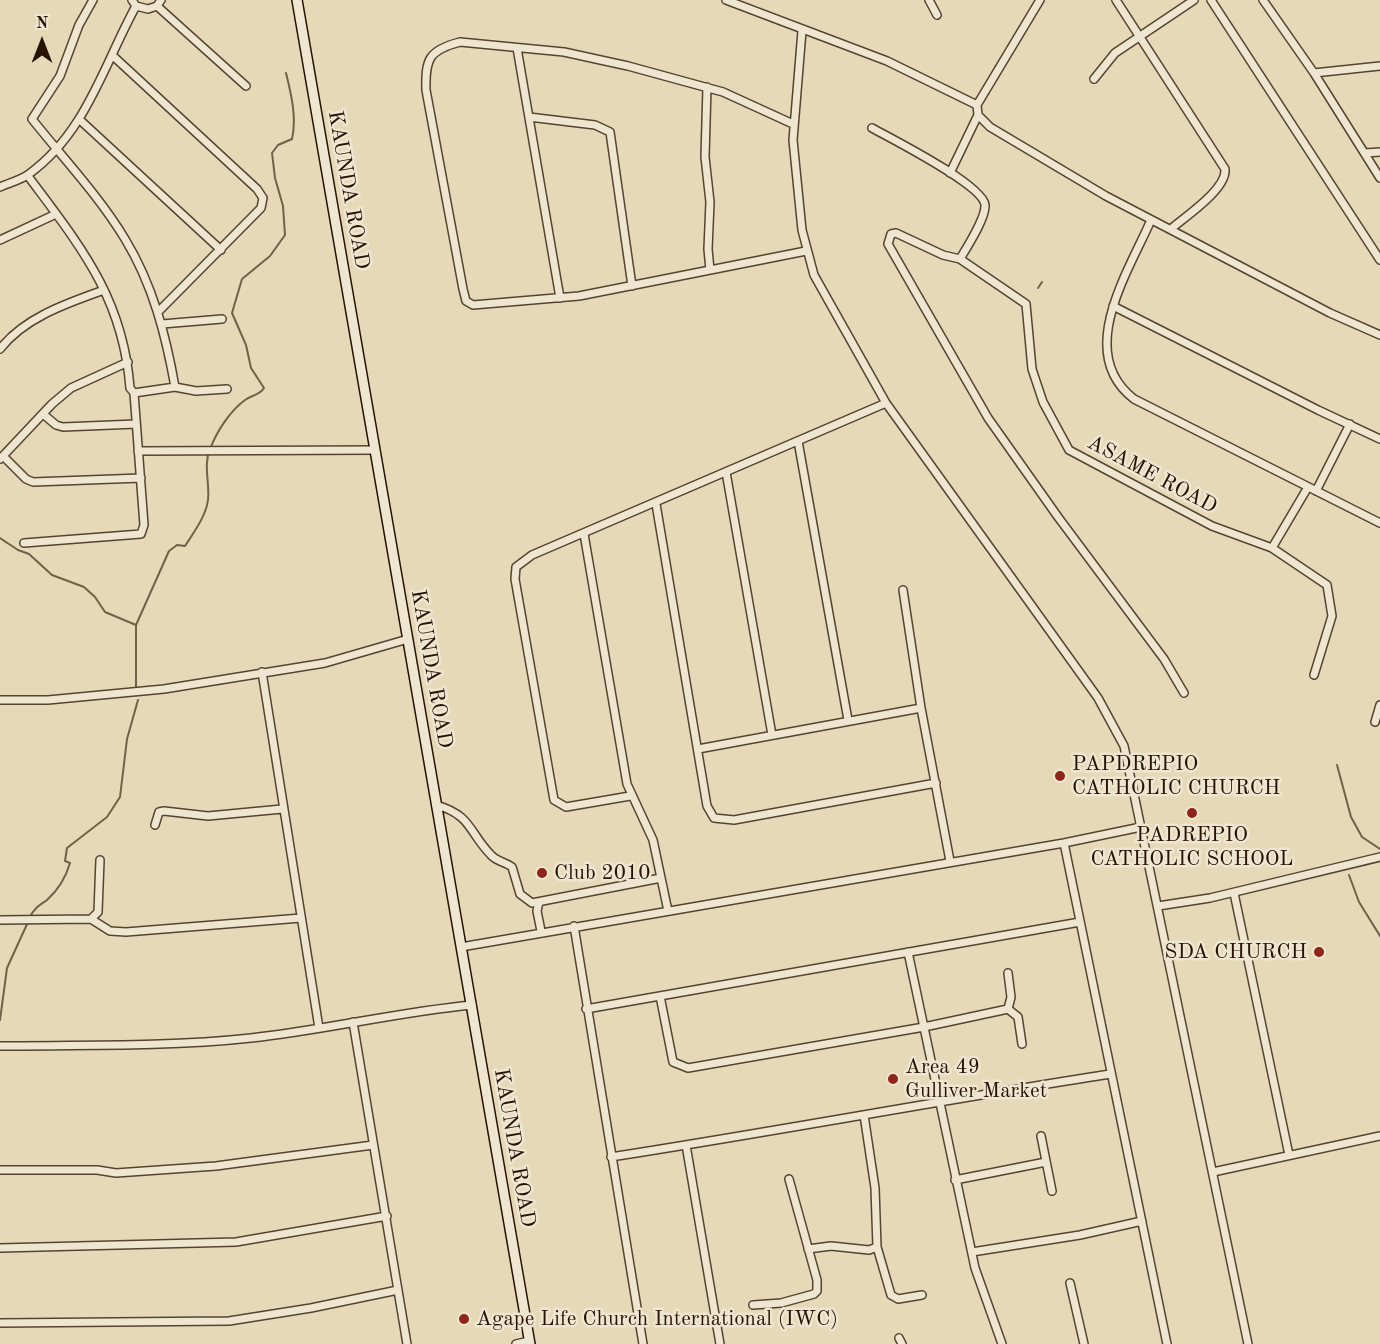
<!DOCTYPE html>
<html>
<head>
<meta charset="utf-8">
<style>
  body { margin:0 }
  #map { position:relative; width:1380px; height:1344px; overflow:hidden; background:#e5d9b8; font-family:"Old Standard TT",serif }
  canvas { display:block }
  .north { position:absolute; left:12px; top:12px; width:60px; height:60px; -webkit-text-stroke:4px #eee6d1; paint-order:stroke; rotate:0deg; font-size:16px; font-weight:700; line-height:24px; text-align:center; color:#271203 }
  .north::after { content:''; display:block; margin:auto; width:21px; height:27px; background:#271203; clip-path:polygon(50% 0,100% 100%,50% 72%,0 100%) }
</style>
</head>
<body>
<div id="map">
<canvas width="1380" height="1344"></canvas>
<div class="north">N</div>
</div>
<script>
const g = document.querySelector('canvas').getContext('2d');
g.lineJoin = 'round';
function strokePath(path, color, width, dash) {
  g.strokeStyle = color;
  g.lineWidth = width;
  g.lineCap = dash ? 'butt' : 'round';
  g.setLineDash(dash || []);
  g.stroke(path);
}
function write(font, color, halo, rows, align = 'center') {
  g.font = font + ' "Old Standard TT",serif';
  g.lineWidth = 5;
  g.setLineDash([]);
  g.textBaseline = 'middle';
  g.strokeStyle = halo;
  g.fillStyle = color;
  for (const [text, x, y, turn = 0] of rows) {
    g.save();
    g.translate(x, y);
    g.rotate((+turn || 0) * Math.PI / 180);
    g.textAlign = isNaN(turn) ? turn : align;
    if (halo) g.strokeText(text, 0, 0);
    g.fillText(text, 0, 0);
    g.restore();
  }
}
strokePath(new Path2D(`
  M 1038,288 L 1042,282
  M 0,538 L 18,550 L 29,554 L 52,575 L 84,587 L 95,597 L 105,612 L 136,625
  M 136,687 L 136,625 L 169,551 L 177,545 L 185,546 C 194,532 206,516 208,500 C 210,483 203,465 210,449 C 217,431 230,411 245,400 C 252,395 260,395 264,388 L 251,368 L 246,345 L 232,313 L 242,279 L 270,256 L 285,235 L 283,206 L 275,178 L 272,153 L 278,145 L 292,139 C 297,118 291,93 286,73
  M 1337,765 L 1351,817 L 1362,837 L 1380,849
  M 1349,875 L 1359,902 L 1380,936
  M 30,917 C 34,908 40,905 47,900 C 58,890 66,877 70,863 L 65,861 L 67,848 L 107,817 L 120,797 L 127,739 L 138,700
  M 0,1020 L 7,968 L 28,922`), '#72614a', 2);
const minor = new Path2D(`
  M 93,0 L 79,25 L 60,76 L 32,119 C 63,158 99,196 125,239 C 153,285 166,336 175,387 L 196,391 L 227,389
  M 132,0 L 136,6 L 148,9 L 157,6 L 161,0
  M 726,0 L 887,61 L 977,105 L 1040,0
  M 929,0 L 937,15
  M 1116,0 L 1225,169 C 1227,189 1186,216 1171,229
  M 1211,0 L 1380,260
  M 1263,0 L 1314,73 L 1380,178
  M 157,6 L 246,86
  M 802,31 L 793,140 L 802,230 L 814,275 L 886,403 L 1098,698 L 1124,746 L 1248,1344
  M 517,48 L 560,298
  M 112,55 L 257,189 L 263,198 L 261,208 L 158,312
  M 1314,73 L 1380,66
  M 1094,79 L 1115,53 L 1194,0
  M 707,87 L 705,157 L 710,202 L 708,249 L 710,270
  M 977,105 L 978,115 L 990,127 L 1106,196 L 1330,313 L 1380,335
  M 529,117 L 595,125 L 610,132 L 632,286
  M 80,120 L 221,250
  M 793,124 L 723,92 L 628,66 L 564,52 L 460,42 C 429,50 425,59 426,90 L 463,289 L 466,301 L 473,305 L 579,296 L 806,251
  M 872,128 C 892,139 983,185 985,205 C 986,218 967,247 960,259 L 943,255 L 896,233 L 891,234 L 888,244 L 988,418 L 1058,517 L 1164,659 L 1184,693
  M 1365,153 L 1380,152
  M 950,173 L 978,115
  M 28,176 C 80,246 123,297 130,388 L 134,393 L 175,387
  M 0,187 C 9,183 21,180 29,174 C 86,133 104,64 136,6
  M 1151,220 C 1129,271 1074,353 1134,399 L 1380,523
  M 0,240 L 56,214
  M 960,259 L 1026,304 L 1032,369 L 1043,402 L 1069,450 L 1212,526 L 1272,548 L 1308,487
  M 1113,306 L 1318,410 L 1380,439
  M 162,324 L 222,319
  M 0,349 C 25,317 68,303 104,290
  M 43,414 L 56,425 L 63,427 L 136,424
  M 798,441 L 848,720
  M 138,451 L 375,450
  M 3,456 L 26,479 L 33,482 L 141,478
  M 0,459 L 52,404 L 71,388 L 128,362
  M 726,472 L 772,735
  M 1316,491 L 1350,424
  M 656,504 L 707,806 L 714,818 L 734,820 L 936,783
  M 584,534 L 627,784 L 653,840 L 668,911
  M 24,543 L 141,534 L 144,525 L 134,393
  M 1272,548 L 1327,585 L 1332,616 L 1314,675
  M 903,590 L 921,708 L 950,861
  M 262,672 L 319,1028
  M 0,700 L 48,700 L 164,689 L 325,663 L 408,639
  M 1375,722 L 1380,705
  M 698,749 L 921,708
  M 630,796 L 566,807 L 554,800 L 515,579 L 516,567 L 532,555 L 886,403
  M 436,805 C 472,815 469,833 491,855 C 496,861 505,862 512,867 L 520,894 L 532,903 L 661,878
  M 155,825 L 159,812 L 164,811 L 208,816 L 282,809
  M 1064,843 L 1167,1344
  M 100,860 L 98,912 L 91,919 L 110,931 L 126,932 L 301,918
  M 1234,893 L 1289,1155
  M 539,902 L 537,911 L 541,931
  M 1158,906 L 1210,898 L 1380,857
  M 0,920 L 91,919
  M 574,926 L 643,1344
  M 461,947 L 1064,843 L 1141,827
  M 908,952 L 975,1268 L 1002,1344
  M 660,996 L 673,1062 L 688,1068 L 924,1027 L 1008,1009 L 1011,997 L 1008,973
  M 586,1009 L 1080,922
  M 1008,1009 L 1018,1017 L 1022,1044
  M 353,1022 L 407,1344
  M 0,1046 C 84,1045 168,1047 251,1038 C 325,1030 398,1012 472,1005
  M 864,1115 L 875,1188 L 877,1247 L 891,1295 L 898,1299 L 922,1295
  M 1041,1136 L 1052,1191
  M 686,1145 L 720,1344
  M 611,1157 C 778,1131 943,1100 1110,1074
  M 0,1170 L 97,1170 L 116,1173 L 216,1166 L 373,1145
  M 1213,1172 L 1380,1136
  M 955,1180 L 1046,1162
  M 0,1248 L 236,1242 L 387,1216
  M 808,1249 L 831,1246 L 869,1250 L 877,1247
  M 972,1252 L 1080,1235 L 1142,1221
  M 1070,1283 L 1084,1344
  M 753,1305 L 781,1303 L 814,1294 L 817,1291 L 817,1280 L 789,1179
  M 0,1323 L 229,1321 L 311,1308 L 398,1290
  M 899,1338 L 902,1344
  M 516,1344 L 529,1341`);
const secondary = new Path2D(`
  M 297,0 L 530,1344`);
strokePath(minor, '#564430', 10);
strokePath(secondary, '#271203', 12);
strokePath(minor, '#eee6d1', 7);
strokePath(secondary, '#eee6d1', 9);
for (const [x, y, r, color] of [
  [1060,776,6,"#8f2418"],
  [1192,813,6,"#8f2418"],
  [542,873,6,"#8f2418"],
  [1319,952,6,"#8f2418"],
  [893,1079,6,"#8f2418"],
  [464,1319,6,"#8f2418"]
]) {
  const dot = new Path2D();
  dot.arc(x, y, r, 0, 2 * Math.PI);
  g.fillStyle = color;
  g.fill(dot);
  strokePath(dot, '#eee6d1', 2);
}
write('21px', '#271203', '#eee6d1', [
  ["KAUNDA ROAD",348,190,80],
  ["ASAME ROAD",1152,475,28],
  ["KAUNDA ROAD",431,669,80],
  ["KAUNDA ROAD",514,1148,80]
]);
write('21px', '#271203', '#eee6d1', [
  ["PAPDREPIO",1072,764],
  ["CATHOLIC CHURCH",1072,788],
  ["PADREPIO",1192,835,"center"],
  ["CATHOLIC SCHOOL",1192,859,"center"],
  ["Club 2010",554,873],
  ["SDA CHURCH",1307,952,"right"],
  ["Area 49",905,1067],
  ["Gulliver Market",905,1091],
  ["Agape Life Church International (IWC)",476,1319]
], 'left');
</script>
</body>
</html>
